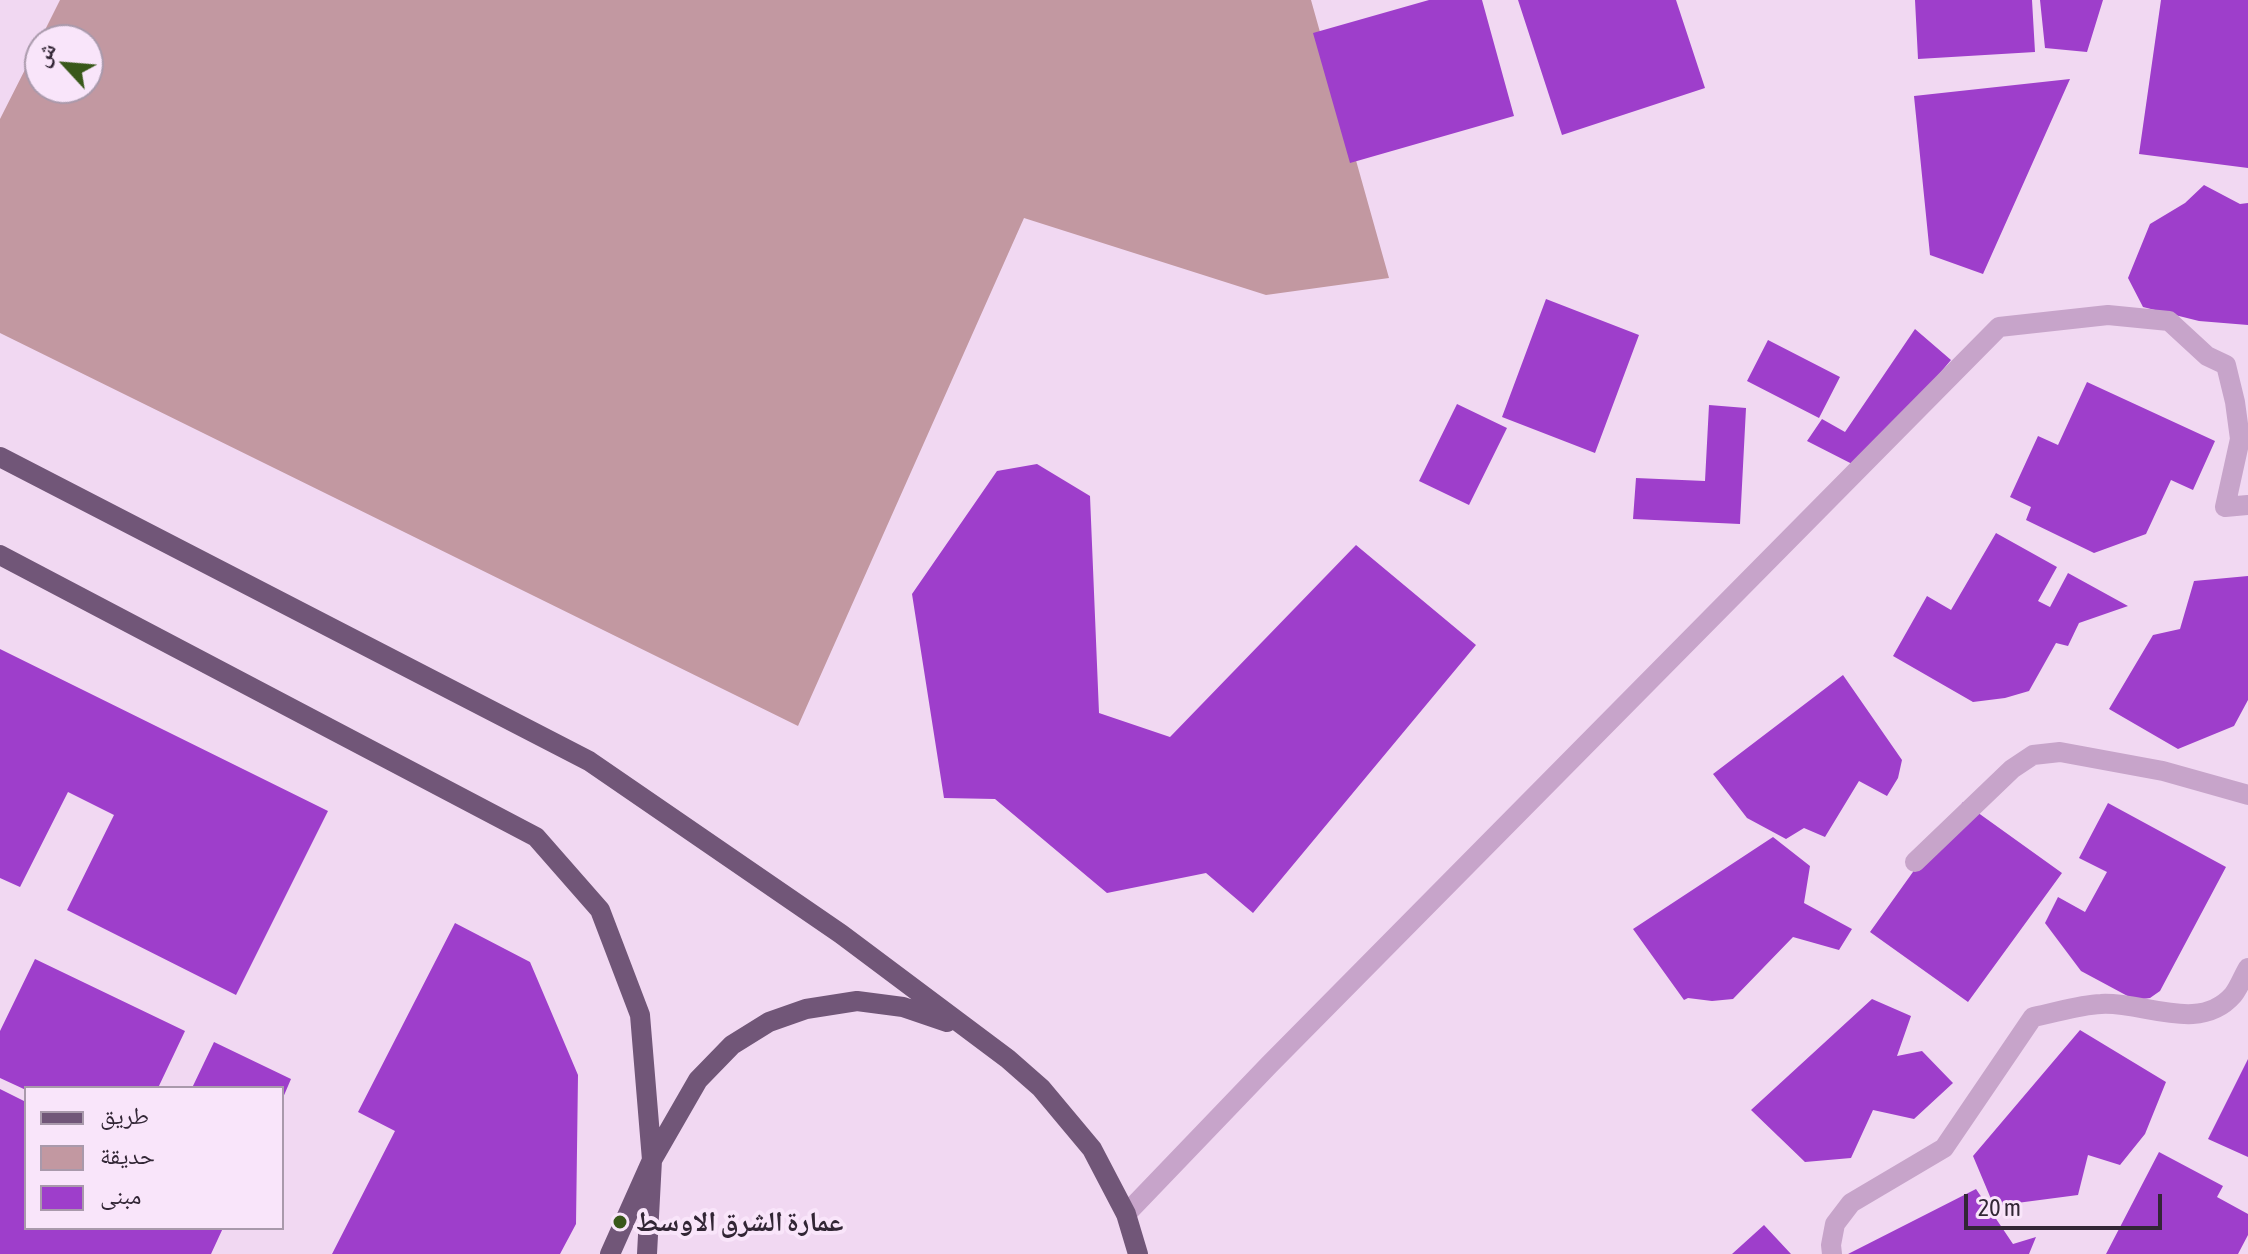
<!DOCTYPE html>
<html>
<head>
<meta charset="utf-8">
<style>
  body { margin:0 }
  #map { position:relative; width:2248px; height:1254px; overflow:hidden; background:#f1d8f2; font-family:"Asap Condensed","Noto Naskh Arabic",sans-serif }
  canvas { display:block }
  .legend { position:absolute; left:24px; top:1086px; width:260px; height:144px; box-sizing:border-box; background:#f9e5fa; border:2px solid #a999ab; margin:0; padding:10px 14px; list-style:none; font-size:24px; color:#322635 }
  .legend li { display:flex; align-items:center; gap:16px; height:40px }
  .legend b { width:40px; border:2px solid #a999ab }
  .north { position:absolute; left:24px; top:24px; width:80px; height:80px; box-sizing:border-box; background:#f9e5fa; border:2px solid #a999ab; border-radius:50%; rotate:296deg; font-size:22px; font-weight:700; line-height:32px; text-align:center; color:#322635 }
  .north::after { content:''; display:block; margin:auto; width:28px; height:36px; background:#39581a; clip-path:polygon(50% 0,100% 100%,50% 72%,0 100%) }
  .scale { position:absolute; left:1964px; top:1194px; width:198px; height:36px; box-sizing:border-box; border:4px solid #322635; border-top:0; padding-left:10px; font-size:24px; line-height:28px; white-space:nowrap; color:#322635; -webkit-text-stroke:6px #f9e5fa; paint-order:stroke }
</style>
</head>
<body>
<div id="map">
<canvas width="2248" height="1254"></canvas>
<ul class="legend">
<li><b style="height:10px;background:#715678"></b>طريق</li>
<li><b style="height:22px;background:#c298a1"></b>حديقة</li>
<li><b style="height:22px;background:#9e3ecb"></b>مبنى</li>
</ul>
<div class="north">ش</div>
<div class="scale">20 m</div>
</div>
<script>
const g = document.querySelector('canvas').getContext('2d');
g.lineJoin = 'round';
function paint(path, color) {
  g.fillStyle = color;
  g.fill(path, 'evenodd');
}
function strokePath(path, color, width, dash) {
  g.strokeStyle = color;
  g.lineWidth = width;
  g.lineCap = dash ? 'butt' : 'round';
  g.setLineDash(dash || []);
  g.stroke(path);
}
function write(font, color, halo, rows, align = 'center') {
  g.font = font + ' "Asap Condensed","Noto Naskh Arabic",sans-serif';
  g.lineWidth = 8;
  g.setLineDash([]);
  g.textBaseline = 'middle';
  g.strokeStyle = halo;
  g.fillStyle = color;
  for (const [text, x, y, turn = 0] of rows) {
    g.save();
    g.translate(x, y);
    g.rotate((+turn || 0) * Math.PI / 180);
    g.textAlign = isNaN(turn) ? turn : align;
    if (halo) g.strokeText(text, 0, 0);
    g.fillText(text, 0, 0);
    g.restore();
  }
}
paint(new Path2D(`
  M 60,0 L 1311,0 L 1389,278 L 1266,295 L 1024,218 L 798,726 L 0,333 L 0,119 L 40,40 L 40,88 L 88,88 L 88,40 L 40,40 Z`), '#c298a1');
paint(new Path2D(`
  M 1429,0 L 1482,0 L 1514,116 L 1350,163 L 1313,33 Z
  M 1518,0 L 1676,0 L 1705,88 L 1562,135 Z
  M 1915,0 L 2032,0 L 2035,52 L 1918,59 Z
  M 2040,0 L 2103,0 L 2087,52 L 2045,48 Z
  M 2161,0 L 2248,0 L 2248,168 L 2139,154 Z
  M 2070,79 L 1983,274 L 1930,255 L 1914,96 Z
  M 2204,185 L 2240,204 L 2248,203 L 2248,325 L 2199,321 L 2143,307 L 2128,278 L 2150,224 L 2185,203 Z
  M 1546,299 L 1639,335 L 1595,453 L 1502,417 Z
  M 1915,329 L 1951,360 L 1860,468 L 1807,441 L 1822,419 L 1845,432 Z
  M 1768,340 L 1840,377 L 1819,418 L 1747,381 Z
  M 2087,382 L 2215,441 L 2193,490 L 2171,480 L 2146,534 L 2094,553 L 2026,520 L 2031,507 L 2010,497 L 2038,436 L 2058,445 Z
  M 1457,404 L 1507,428 L 1469,505 L 1419,481 Z
  M 1709,405 L 1746,408 L 1740,524 L 1633,519 L 1636,478 L 1705,481 Z
  M 1037,464 L 1090,496 L 1099,713 L 1170,737 L 1356,545 L 1476,645 L 1253,913 L 1206,873 L 1107,893 L 995,799 L 944,798 L 912,594 L 997,471 Z
  M 1996,533 L 2057,567 L 2038,601 L 2050,607 L 2068,573 L 2128,606 L 2079,623 L 2068,646 L 2056,643 L 2029,691 L 2005,698 L 1973,702 L 1893,656 L 1927,596 L 1951,610 Z
  M 2248,576 L 2248,700 L 2234,726 L 2178,749 L 2109,709 L 2153,635 L 2180,629 L 2194,581 Z
  M 0,649 L 328,811 L 236,995 L 67,910 L 114,815 L 68,792 L 20,887 L 0,878 Z
  M 1843,675 L 1902,760 L 1898,778 L 1887,796 L 1859,781 L 1825,837 L 1804,828 L 1786,839 L 1747,818 L 1713,774 Z
  M 1963,802 L 2062,873 L 1968,1002 L 1870,932 Z
  M 2108,803 L 2226,867 L 2160,991 L 2150,998 L 2135,1000 L 2081,971 L 2045,923 L 2058,897 L 2085,912 L 2107,872 L 2079,858 Z
  M 1773,837 L 1810,866 L 1804,903 L 1852,929 L 1839,950 L 1793,937 L 1733,999 L 1712,1001 L 1688,998 L 1684,1000 L 1633,929 Z
  M 455,923 L 530,962 L 578,1075 L 576,1224 L 560,1254 L 332,1254 L 395,1131 L 358,1112 Z
  M 35,959 L 185,1031 L 158,1088 L 26,1088 L 26,1090 L 0,1078 L 0,1031 Z
  M 1872,999 L 1911,1016 L 1897,1056 L 1922,1051 L 1953,1083 L 1914,1119 L 1873,1110 L 1851,1158 L 1805,1162 L 1751,1110 Z
  M 2080,1030 L 2166,1082 L 2145,1134 L 2120,1165 L 2088,1155 L 2078,1195 L 1994,1206 L 1973,1156 Z
  M 214,1042 L 291,1079 L 282,1100 L 282,1088 L 192,1088 Z
  M 2248,1059 L 2248,1157 L 2208,1139 Z
  M 0,1089 L 26,1102 L 26,1228 L 223,1228 L 211,1254 L 0,1254 Z
  M 2159,1152 L 2223,1186 L 2217,1197 L 2248,1214 L 2248,1235 L 2238,1254 L 2106,1254 Z
  M 1976,1189 L 2013,1244 L 2036,1237 L 2029,1254 L 1848,1254 Z
  M 1764,1225 L 1791,1254 L 1732,1254 Z`), '#9e3ecb');
strokePath(new Path2D(`
  M 1915,862 L 2012,769 L 2033,755 L 2060,752 L 2163,771 L 2248,795
  M 1126,1214 L 1269,1065 L 1999,327 L 2108,315 L 2169,321 L 2207,356 L 2226,365 L 2235,402 L 2240,439 L 2225,507 L 2248,505
  M 1832,1254 L 1831,1245 L 1835,1224 L 1851,1203 L 1944,1148 L 2033,1017 C 2055,1013 2078,1005 2101,1004 C 2143,1001 2199,1034 2233,995 C 2239,988 2243,976 2248,968`), '#c7a4ca', 20);
strokePath(new Path2D(`
  M 0,457 L 589,761 L 841,934 L 1008,1059 L 1041,1088 L 1092,1149 L 1126,1214 L 1138,1254
  M 0,555 L 536,837 L 600,910 L 640,1015 L 652,1160 L 610,1254
  M 647,1254 L 652,1160 L 698,1080 L 732,1045 L 769,1022 L 806,1009 L 857,1001 L 903,1007 L 947,1022`), '#715678', 20);
for (const [x, y, r, color] of [
  [620,1222,8,"#39581a"]
]) {
  const dot = new Path2D();
  dot.arc(x, y, r, 0, 2 * Math.PI);
  g.fillStyle = color;
  g.fill(dot);
  strokePath(dot, '#f9e5fa', 3);
}
write('bold 28px', '#322635', '#f9e5fa', [
  ["عمارة الشرق الاوسط",636,1222]
], 'left');
</script>
</body>
</html>
